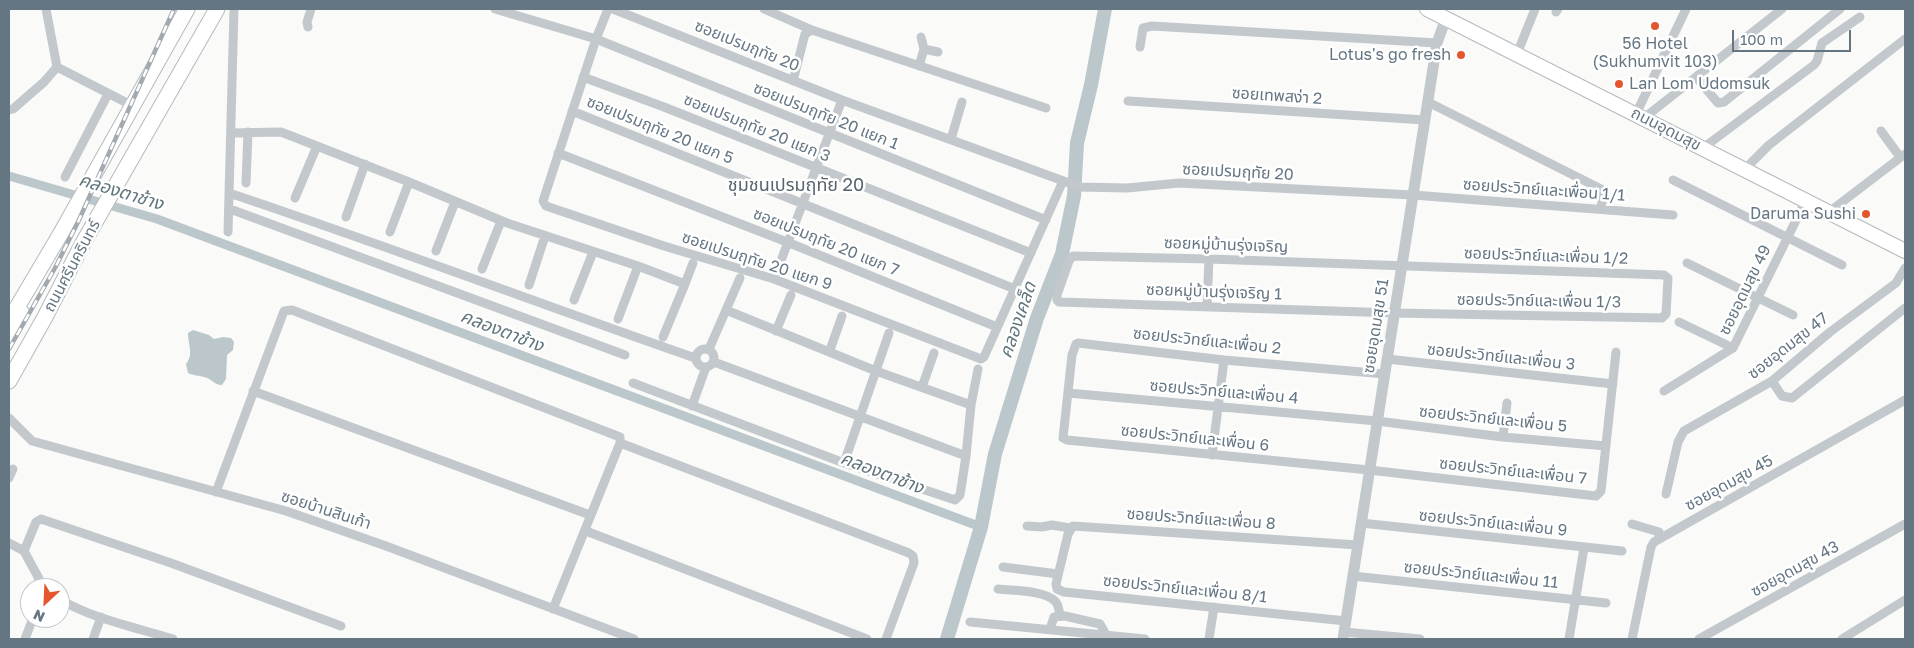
<!DOCTYPE html>
<html>
<head>
<meta charset="utf-8">
<style>
  body { margin:0 }
  #map { position:relative; width:1914px; height:648px; overflow:hidden; background:#fafaf8; font-family:"Golos Text",sans-serif }
  canvas { display:block }
  .frame { position:absolute; inset:0; border:10px solid #657683; pointer-events:none }
  .north { position:absolute; left:20px; top:578px; width:50px; height:50px; box-sizing:border-box; background:#fff; border:1px solid #c1c8cd; border-radius:50%; rotate:205deg; font-size:14px; font-weight:700; line-height:20px; text-align:center; color:#657683 }
  .north::after { content:''; display:block; margin:auto; width:18px; height:22px; background:#e4572e; clip-path:polygon(50% 0,100% 100%,50% 72%,0 100%) }
  .scale { position:absolute; left:1732px; top:30px; width:119px; height:22px; box-sizing:border-box; border:2px solid #657683; border-top:0; padding-left:6px; font-size:15px; line-height:18px; white-space:nowrap; color:#657683; -webkit-text-stroke:4px #fff; paint-order:stroke }
</style>
</head>
<body>
<div id="map">
<canvas width="1914" height="648"></canvas>
<div class="frame"></div>
<div class="north">N</div>
<div class="scale">100 m</div>
</div>
<script>
const g = document.querySelector('canvas').getContext('2d');
g.lineJoin = 'round';
function paint(path, color) {
  g.fillStyle = color;
  g.fill(path, 'evenodd');
}
function strokePath(path, color, width, dash) {
  g.strokeStyle = color;
  g.lineWidth = width;
  g.lineCap = dash ? 'butt' : 'round';
  g.setLineDash(dash || []);
  g.stroke(path);
}
function write(font, color, halo, rows, align = 'center') {
  g.font = font + ' "Golos Text","Noto Sans Thai",sans-serif';
  g.lineWidth = 5;
  g.setLineDash([]);
  g.textBaseline = 'middle';
  g.strokeStyle = halo;
  g.fillStyle = color;
  for (const [text, x, y, turn = 0] of rows) {
    g.save();
    g.translate(x, y);
    g.rotate((+turn || 0) * Math.PI / 180);
    g.textAlign = isNaN(turn) ? turn : align;
    if (halo) g.strokeText(text, 0, 0);
    g.fillText(text, 0, 0);
    g.restore();
  }
}
paint(new Path2D(`
  M 193,330 L 209,335 L 214,339 L 223,337 L 231,338 L 234,342 L 233,350 L 227,355 L 226,379 L 222,385 C 214,385 211,378 204,377 C 198,375 194,376 188,373 L 186,364 C 194,354 188,345 188,333 Z`), '#bbc7cb');
strokePath(new Path2D(`
  M 9,176 L 157,219 L 981,527`), '#bbc7cb', 9);
strokePath(new Path2D(`
  M 947,639 L 981,527 L 995,454 L 1037,318 L 1062,254 L 1074,196 L 1077,143 L 1091,85 L 1105,9`), '#bbc7cb', 14);
const secondary = new Path2D(`
  M 1427,9 L 1905,251`);
const primary = new Path2D(`
  M 9,321 L 61,233 L 187,9
  M 9,335 L 22,313
  M 9,381 L 45,317 L 83,243 L 217,9`);
strokePath(secondary, '#b3babf', 16);
strokePath(primary, '#b5babe', 17);
strokePath(new Path2D(`
  M 46,9 L 57,67 L 133,106
  M 495,9 L 596,39 L 1046,220
  M 608,9 L 596,39 L 543,201 L 546,206 L 664,246 L 774,279 L 981,359 L 984,357 L 1063,181
  M 613,9 L 842,100 L 1080,187 L 1127,188 L 1179,183 L 1413,195 L 1673,215
  M 764,9 L 812,30
  M 1556,12 L 1558,9
  M 308,27 L 307,22 L 311,9
  M 1140,47 L 1143,28 L 1152,26 L 1437,43
  M 924,49 L 938,52
  M 1517,54 L 1535,9
  M 919,66 L 924,49 L 921,37
  M 583,77 L 664,107 L 1031,253
  M 1696,77 L 1718,103 L 1724,102 L 1840,9
  M 793,81 L 805,34 L 812,30 L 1046,108
  M 1128,101 L 1425,120
  M 1428,102 L 1601,189 L 1604,196 L 1600,209
  M 9,110 L 13,109 L 44,82 L 57,67
  M 572,111 L 1015,289
  M 1636,114 L 1686,9
  M 1644,118 L 1782,9
  M 1881,131 L 1900,157
  M 231,133 L 281,132 L 409,182 L 507,223 L 638,266 L 685,284 L 663,337
  M 951,139 L 962,102
  M 1703,148 L 1814,65 L 1817,61 L 1822,43 L 1860,17
  M 558,153 L 787,242 L 997,327
  M 1745,169 L 1769,145 L 1905,39
  M 65,177 L 108,94
  M 1673,180 L 1842,265
  M 246,183 L 248,132
  M 229,193 C 385,245 540,304 695,358
  M 295,198 L 317,146
  M 230,209 L 625,355
  M 1829,212 L 1905,154
  M 346,217 L 365,164
  M 228,232 L 234,9
  M 390,232 L 409,182
  M 436,251 L 455,202
  M 1073,256 L 1209,259 L 1664,275 L 1668,278 L 1666,314 L 1662,318 L 1394,313 L 1059,302 L 1057,300 L 1057,295 L 1069,261 Z
  M 1687,263 L 1793,315
  M 482,269 L 501,221
  M 774,279 L 842,100
  M 685,284 L 693,263
  M 529,285 L 545,236
  M 574,300 L 593,252
  M 1207,306 L 1209,259
  M 726,310 L 876,371 L 971,405
  M 618,319 L 638,266
  M 1679,322 L 1733,348
  M 776,331 L 791,295
  M696 358a9 9 0 1 1 18 0a9 9 0 1 1-18 0Z
  M 709,349 L 740,278
  M 830,350 L 842,316
  M 1387,359 L 1613,384
  M 714,362 L 966,456
  M 1385,374 L 1224,360 L 1078,343 L 1076,344 L 1072,355 L 1063,438 L 1067,440 L 1369,470 L 1596,496 L 1601,491 L 1616,352
  M 1772,381 L 1782,396 L 1792,398 L 1905,308
  M 633,383 L 844,463 L 955,500 L 960,495 L 966,456 L 971,405 L 978,369
  M 922,387 L 934,353
  M 253,391 L 590,515
  M 1664,391 L 1733,348 L 1806,200
  M 1068,393 L 1377,421 L 1503,437 L 1606,446
  M 692,406 L 706,367
  M 9,418 L 32,441 L 286,511 L 386,546 L 634,639
  M 1503,437 L 1507,403
  M 620,443 L 909,553 L 913,556 L 914,563 L 886,639
  M 1212,455 L 1224,360
  M 844,463 L 889,333
  M 9,478 L 13,469
  M 216,492 L 284,311 L 292,310 L 620,437 L 620,443 L 553,609
  M 1666,494 L 1678,442 L 1684,431 L 1772,381 L 1830,332 L 1896,283 L 1905,268
  M 1361,523 L 1622,551
  M 1632,524 L 1659,532 L 1659,538
  M 1027,526 L 1042,527 L 1052,525 L 1070,528
  M 586,531 L 867,639
  M 9,543 L 24,551 L 44,588
  M 24,551 L 36,522 L 41,519 L 171,563 L 341,626
  M 1003,567 L 1058,574
  M 1353,576 L 1606,603
  M 998,589 C 1013,591 1044,590 1055,601 C 1059,605 1059,611 1060,616
  M 60,599 C 89,618 138,628 173,639
  M 1346,621 L 1064,592 L 1057,589 L 1056,584 L 1068,534 L 1073,526 L 1358,545
  M 970,622 L 1145,639
  M 1050,629 L 1054,617 L 1065,616 L 1100,624 L 1106,635
  M 1344,632 L 1420,639
  M 25,639 L 33,618
  M 93,639 L 101,617
  M 1209,639 L 1214,607
  M 1569,639 L 1584,548
  M 1632,639 L 1651,547 L 1654,542 L 1905,400
  M 1699,639 L 1905,524
  M 1842,639 L 1905,600`), '#c3c8cc', 9);
strokePath(new Path2D(`
  M 1343,639 L 1437,43 L 1446,18`), '#c3c8cc', 11);
strokePath(secondary, '#fff', 14);
strokePath(primary, '#fff', 15);
const rail = new Path2D(`
  M 9,349 L 55,268 L 78,222 L 174,9`);
strokePath(rail, '#a2aab0', 4.5);
strokePath(rail, '#fff', 2.5, [8]);
for (const [x, y, r, color] of [
  [1655,26,5,"#e4572e"],
  [1461,55,5,"#e4572e"],
  [1619,84,5,"#e4572e"],
  [1866,214,5,"#e4572e"]
]) {
  const dot = new Path2D();
  dot.arc(x, y, r, 0, 2 * Math.PI);
  g.fillStyle = color;
  g.fill(dot);
  strokePath(dot, '#fff', 2);
}
write('16px', '#657683', '#fff', [
  ["56 Hotel",1655,44,"center"],
  ["(Sukhumvit 103)",1655,62,"center"],
  ["Lotus's go fresh",1451,55],
  ["Lan Lom Udomsuk",1629,84,"left"],
  ["Daruma Sushi",1856,214]
], 'right');
write('16px', '#657683', '#fff', [
  ["ซอยเปรมฤทัย 20",747,46,22],
  ["ซอยเทพสง่า 2",1277,96,4],
  ["ซอยเปรมฤทัย 20 แยก 1",826,116,22],
  ["ซอยเปรมฤทัย 20 แยก 3",757,128,22],
  ["ถนนอุดมสุข",1666,129,27],
  ["ซอยเปรมฤทัย 20 แยก 5",660,130,22],
  ["ซอยเปรมฤทัย 20",1238,172,3],
  ["ซอยประวิทย์และเพื่อน 1/1",1544,190,4],
  ["ซอยเปรมฤทัย 20 แยก 7",826,242,22],
  ["ซอยหมู่บ้านรุ่งเจริญ",1226,245,2],
  ["ซอยประวิทย์และเพื่อน 1/2",1546,256,2],
  ["ซอยเปรมฤทัย 20 แยก 9",757,261,18],
  ["ถนนศรีนครินทร์",72,266,-62],
  ["ซอยอุดมสุข 49",1745,290,-64],
  ["ซอยหมู่บ้านรุ่งเจริญ 1",1214,292,2],
  ["ซอยประวิทย์และเพื่อน 1/3",1539,301,1],
  ["ซอยอุดมสุข 51",1376,326,-81],
  ["ซอยประวิทย์และเพื่อน 2",1207,341,6],
  ["ซอยอุดมสุข 47",1788,346,-38],
  ["ซอยประวิทย์และเพื่อน 3",1501,357,6],
  ["ซอยประวิทย์และเพื่อน 4",1224,392,5],
  ["ซอยประวิทย์และเพื่อน 5",1493,419,6],
  ["ซอยประวิทย์และเพื่อน 6",1195,438,6],
  ["ซอยประวิทย์และเพื่อน 7",1513,471,6],
  ["ซอยอุดมสุข 45",1729,483,-29],
  ["ซอยบ้านสินเก้า",326,510,18],
  ["ซอยประวิทย์และเพื่อน 8",1201,519,4],
  ["ซอยประวิทย์และเพื่อน 9",1493,523,6],
  ["ซอยอุดมสุข 43",1795,569,-29],
  ["ซอยประวิทย์และเพื่อน 11",1481,575,6],
  ["ซอยประวิทย์และเพื่อน 8/1",1185,589,6]
]);
write('18px', '#57646e', '#fff', [
  ["ชุมชนเปรมฤทัย 20",796,185]
]);
write('italic 18px', '#60757c', '#fff', [
  ["คลองตาช้าง",121,192,17],
  ["คลองเคล็ด",1018,320,-71],
  ["คลองตาช้าง",502,331,21],
  ["คลองตาช้าง",882,473,21]
]);
</script>
</body>
</html>
